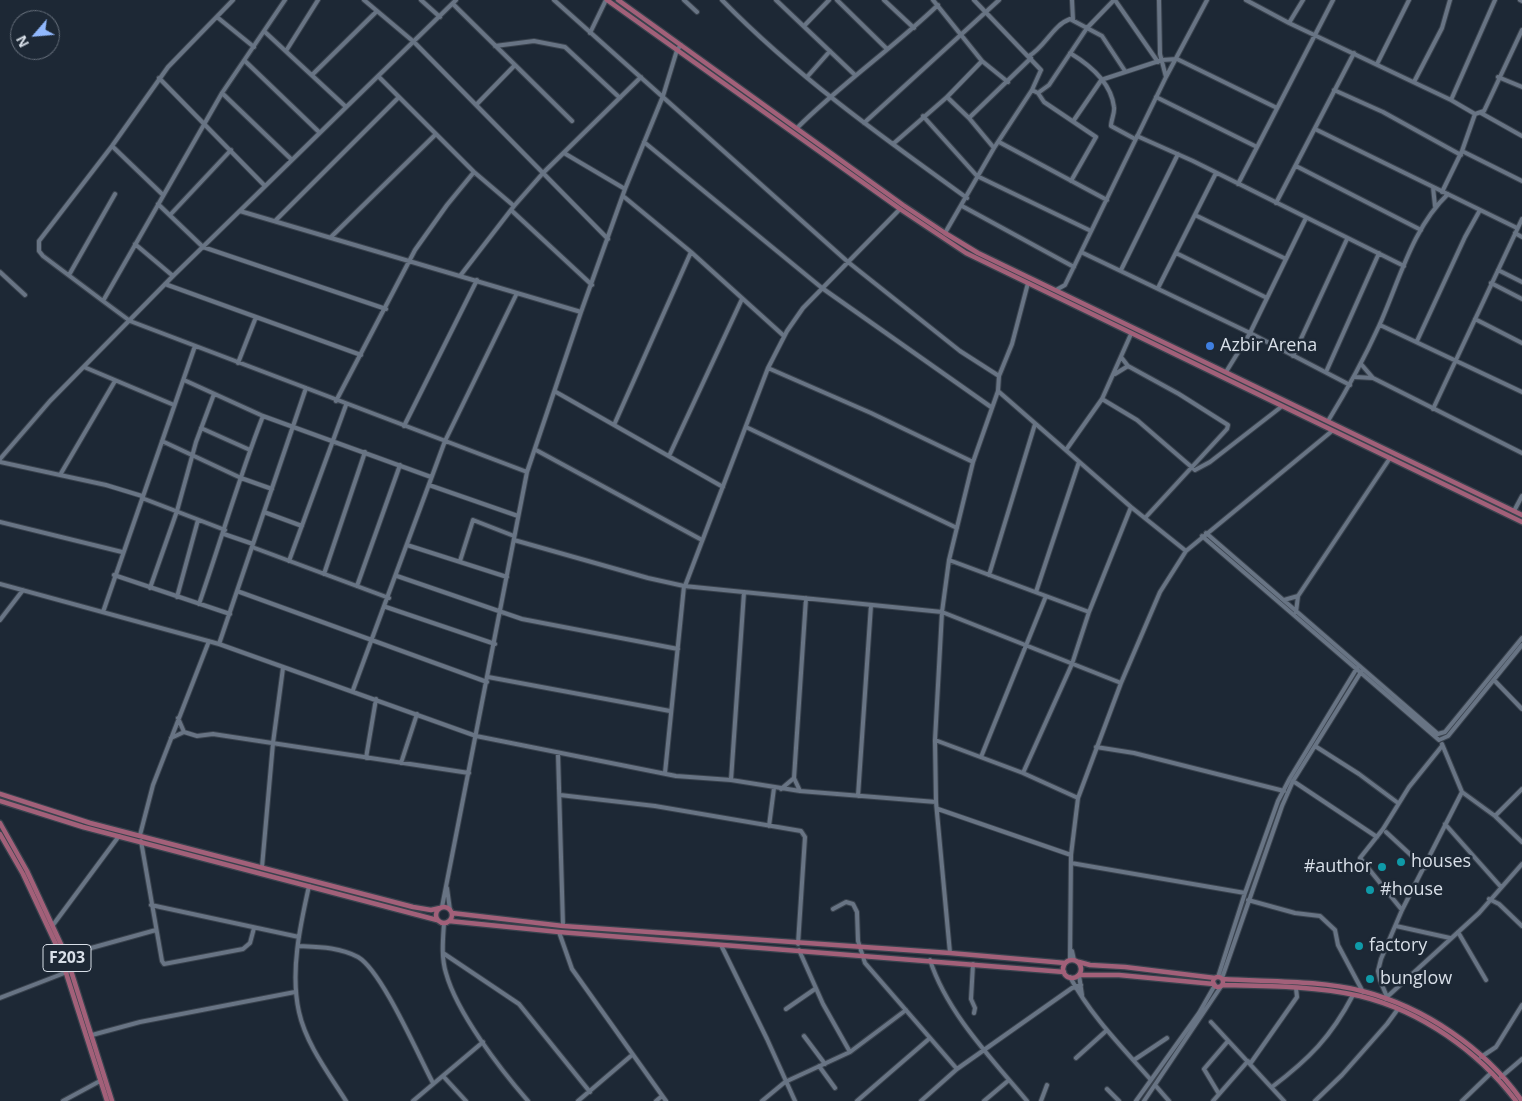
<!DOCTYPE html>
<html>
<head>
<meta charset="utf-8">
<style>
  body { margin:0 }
  #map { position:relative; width:1522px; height:1101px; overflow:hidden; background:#1d2835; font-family:"Open Sans",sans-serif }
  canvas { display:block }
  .north { position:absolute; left:10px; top:10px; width:50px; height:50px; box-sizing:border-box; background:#1d2835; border:1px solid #68717d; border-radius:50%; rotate:243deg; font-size:14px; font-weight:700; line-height:20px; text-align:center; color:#d8dfe8 }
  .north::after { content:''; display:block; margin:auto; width:18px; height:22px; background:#91b8fd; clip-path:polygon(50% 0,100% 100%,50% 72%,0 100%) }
</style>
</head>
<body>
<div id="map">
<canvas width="1522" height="1101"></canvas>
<div class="north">N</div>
</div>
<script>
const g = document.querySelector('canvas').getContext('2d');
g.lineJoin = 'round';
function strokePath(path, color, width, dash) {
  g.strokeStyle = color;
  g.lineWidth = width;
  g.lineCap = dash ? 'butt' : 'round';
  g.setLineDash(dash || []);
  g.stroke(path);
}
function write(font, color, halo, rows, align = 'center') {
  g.font = font + ' "Open Sans",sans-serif';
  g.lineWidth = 5;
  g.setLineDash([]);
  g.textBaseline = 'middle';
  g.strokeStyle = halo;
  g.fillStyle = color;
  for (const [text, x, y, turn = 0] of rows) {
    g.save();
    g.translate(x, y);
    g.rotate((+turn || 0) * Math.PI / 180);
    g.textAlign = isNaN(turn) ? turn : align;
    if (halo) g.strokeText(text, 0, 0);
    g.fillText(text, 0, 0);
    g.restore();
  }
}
const minor = new Path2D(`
  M 285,0 L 222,93 L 103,301 L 130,321 L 527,472
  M 364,0 L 414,42 L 608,239
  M 421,0 L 440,17
  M 554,0 L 848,262 L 960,351 L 999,376
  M 684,0 L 697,12
  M 722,0 C 795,75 882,137 967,198
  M 776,0 L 855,75
  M 837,0 L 887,49
  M 884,0 L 914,28
  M 933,0 L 982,61 L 1008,82
  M 1072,0 L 1073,20
  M 1115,0 L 1158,62
  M 1246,0 L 1289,23 L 1303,0
  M 1520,0 L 1522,1
  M 453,4 L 572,121
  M 217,17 L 254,47
  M 1289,23 L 1451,100 L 1475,114
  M 804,26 L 829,0
  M 265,32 L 345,106
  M 590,33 L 606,0
  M 495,46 L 534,41 L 565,47 L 620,98
  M 286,51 L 318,0
  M 1070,53 C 1090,65 1111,82 1114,107 C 1115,113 1111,120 1111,126 L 1135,139
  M 1029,56 C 1045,47 1053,25 1070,19 L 1102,36 L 1125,71
  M 245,61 L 319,132
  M 1377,64 L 1409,0
  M 312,75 L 377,11
  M 379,77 L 474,172 L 514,206
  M 807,77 L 830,51
  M 1166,77 L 1207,0
  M 1498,77 L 1522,87
  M 159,78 L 265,186
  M 1104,79 L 1162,60 L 1177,59 L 1277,108
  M 1414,82 L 1442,28 L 1450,0
  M 1032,90 L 1038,93 L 1044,102 L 1096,137 L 1071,181
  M 1334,90 L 1383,112 L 1461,155
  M 222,93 L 291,159
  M 1038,93 L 1049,85 L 1087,28 L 1114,0
  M 947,97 L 969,118 L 994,148
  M 1156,97 L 1257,147
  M 1451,100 L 1495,0
  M 476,105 L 515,65
  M 1481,113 L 1522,136
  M 923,116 L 977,176 L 1091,231
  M 969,118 L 1031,58
  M 1074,120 L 1102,79
  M 864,123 L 999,0
  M 797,128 C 841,84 893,48 938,5
  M 1315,129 L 1517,228
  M 1137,136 L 1193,161 L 1404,266
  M 644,142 L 822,288 L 991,407
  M 999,142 L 1107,200
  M 893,144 L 947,97 L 982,61
  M 112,146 L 162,194
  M 1462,151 L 1522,181
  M 564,153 L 625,189
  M 1296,166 L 1421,230
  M 1238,184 L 1333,0
  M 1433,187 L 1435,206
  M 1442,192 L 1462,151 L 1475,114 L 1484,111 L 1522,30
  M 623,196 L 691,252 L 784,336
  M 1276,203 L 1354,53
  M 158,204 L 203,247 L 386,309
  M 962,206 L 1074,267
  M 511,210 L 592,285
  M 240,211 L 581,312
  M 170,215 L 231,150
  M 1195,215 L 1286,259
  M 275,221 L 399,97
  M 945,233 L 994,148 L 1032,90 L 1041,70 L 974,0
  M 1515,233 L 1522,237
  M 331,237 L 436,134
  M 135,244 L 173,276
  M 1081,252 L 1250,333 L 1350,385
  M 1176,253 L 1267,298
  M 1121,270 L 1178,154
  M 1498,270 L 1522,282
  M 0,272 L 25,295
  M 69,275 L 115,194
  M 460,276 L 514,206 L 543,173 L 641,77
  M 1491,283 L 1522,299
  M 165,284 L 361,355
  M 1158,288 L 1216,173
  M 1056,290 L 1065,285 L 1166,77 L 1160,54 L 1159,0
  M 103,301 L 43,256 L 39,251 L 39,241 L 112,146 L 168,67 L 233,0
  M 1475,319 L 1522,343
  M 1380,325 L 1522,392
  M 1417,341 L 1465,237 L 1480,210
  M 1293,356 L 1347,239
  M 1121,357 L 1128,366 L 1179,394 L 1228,425 L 1227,429 L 1145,518
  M 238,363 L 256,317
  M 1361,364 L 1373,378 L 1522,453
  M 84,367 L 174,405
  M 768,368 L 871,413 L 973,462
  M 1226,372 L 1250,333 L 1306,218
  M 1326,372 L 1379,253
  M 1115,374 L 1128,366
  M 1355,377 L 1373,378
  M 184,380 L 263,416 L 431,477
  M 998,391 L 1131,507 L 1186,551
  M 556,392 L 723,487
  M 1102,399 L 1137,420 L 1195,470 L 1210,462 L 1281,407
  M 336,401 L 415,250 L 447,205 L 474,172
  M 1433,409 L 1522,219
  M 1328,421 C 1347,390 1364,359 1379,326 C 1399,282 1412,228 1448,194
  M 614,425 L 691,252
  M 404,426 L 477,280
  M 746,427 L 957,528
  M 201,428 L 250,450
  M 162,441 L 241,478 L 272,489
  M 536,450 L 702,540
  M 1066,450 L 1102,399 L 1131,334
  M 669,456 L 742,299
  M 0,459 L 50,401 L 173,276 L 456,0
  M 0,462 L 106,485 L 142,496
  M 60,475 L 115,381
  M 429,485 L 518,516
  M 142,498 L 225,530
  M 1514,511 L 1522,496
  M 264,512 L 302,526
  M 0,522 L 122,552
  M 1206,533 L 1438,734 L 1445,732 L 1522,638
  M 224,534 L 253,544
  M 1202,536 L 1439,740 L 1448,736 L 1522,645
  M 514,540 L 648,578 L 684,586 L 942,612 L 1121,683
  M 407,545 L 507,577
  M 252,547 L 389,598
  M 949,560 L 1089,612
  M 289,561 L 346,405
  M 460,561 L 473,520 L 514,536
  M 324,574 L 365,452
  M 114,575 L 230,614
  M 989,575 L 1035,424
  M 397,576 L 522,619 L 678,649
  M 0,584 L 219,644 L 476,736 L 676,776 L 731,780 L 800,791 L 936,802
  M 357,586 L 400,465
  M 685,586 L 768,368 L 787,331 L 803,308 L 900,209
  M 150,588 L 177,511 L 196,442 L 214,394
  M 237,591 L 487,682
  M 1036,592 L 1079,462
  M 177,597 L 198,520
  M 1284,600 L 1298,596
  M 199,604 C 221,541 239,477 263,416
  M 386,607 L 495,644
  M 103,612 L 195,346
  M 1296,612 L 1298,596 L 1390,458
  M 0,620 L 23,590
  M 219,644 L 306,388
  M 488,677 L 670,711
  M 1494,680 L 1522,709
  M 353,690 L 445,441 L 517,293
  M 178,718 L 184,732
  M 171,738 L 184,732 L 197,736 L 213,734 L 469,773
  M 935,740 L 1023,773 L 1078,798
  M 1442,744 L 1462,792 L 1495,816 L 1522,842
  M 1315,746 L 1359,774 L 1398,803
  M 1096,747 L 1134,753 L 1284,791
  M 558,753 L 563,926
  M 981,757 L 1046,596
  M 366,758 L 376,699
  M 401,763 L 417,714
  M 665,773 L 684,586
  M 1023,773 L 1072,664 L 1089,612 L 1131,507
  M 731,780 L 744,592
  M 1293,781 L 1377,837
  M 781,789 L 794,778
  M 800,791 L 794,778 L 806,598
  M 560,795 L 655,806 L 801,831 L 805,837 L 798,944
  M 858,796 L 871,605
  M 938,809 L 1071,855
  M 1495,816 L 1522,789
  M 1445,824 L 1501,887
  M 769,826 L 774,788
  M 1386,832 L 1425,868
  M 140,835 L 153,785 L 209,641
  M 141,841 L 162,961 L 164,964 L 243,949 L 250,943 L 254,928
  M 1071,863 L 1245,893
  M 262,867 L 273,743 L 283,668
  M 309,886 C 300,926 290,972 299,1012 C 306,1044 329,1074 346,1101
  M 447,888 L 450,910
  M 1489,899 L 1499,904 L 1522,926
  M 1248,900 L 1295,913 L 1320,916 L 1335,930 L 1338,945 L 1363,992
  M 151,905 L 299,937
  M 442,907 L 527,472 L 581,312 L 625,189 L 663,96 L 677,50 L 681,45
  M 833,909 L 846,902 L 853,904 L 857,912 L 858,941 L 865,963 L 957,1069
  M 1402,910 L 1360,858 L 1383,829 L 1409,787 L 1442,746
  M 444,923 C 443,939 441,957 446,973 C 457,1013 500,1069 528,1101
  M 53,925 L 119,836
  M 1396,926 L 1450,938
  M 559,932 L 572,969 L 666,1101
  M 1458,932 L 1486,980
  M 721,945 L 767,1039 L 795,1101
  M 298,946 C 319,947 339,947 358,957 C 382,971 418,1055 433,1083
  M 799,950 L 823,1004 L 850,1052
  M 1072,951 L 1074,960
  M 443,953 L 519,1004 L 590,1092
  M 950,953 L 936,802 L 935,740 L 942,612 L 949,560 L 973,462 L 998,391 L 999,376 L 1012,344 L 1028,283
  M 66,955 L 156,930
  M 930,960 C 947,1013 992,1059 1027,1101
  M 1070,960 L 1071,855 L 1078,798 L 1121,683 L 1160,592 L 1186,551 L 1332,431
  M 973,964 L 971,999 L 975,1008 L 974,1013
  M 1079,975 L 1082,995
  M 1070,977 C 1091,1016 1122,1047 1151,1080
  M 1218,977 L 1245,893 L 1278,801 L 1290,778 L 1357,668
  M 1222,978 L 1282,806 L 1293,781 L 1361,672
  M 1387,997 L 1479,913 L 1522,864
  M 0,998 L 67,972
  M 1386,999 L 1387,997 L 1380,980 L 1378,971 L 1381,959 L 1402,910 L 1462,792
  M 786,1009 L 815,989
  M 1211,1022 L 1284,1101
  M 92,1035 L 140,1022 L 295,992
  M 804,1036 L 825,1064
  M 1481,1057 L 1496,1047 L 1522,1005
  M 1076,1058 L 1106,1031
  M 1134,1060 L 1167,1038
  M 1250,1064 L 1297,997 L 1296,988
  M 819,1066 L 835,1088
  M 443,1076 L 466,1101
  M 1501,1077 L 1522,1059
  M 1155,1085 L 1169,1101
  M 1272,1087 C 1309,1059 1331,1037 1353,995
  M 1107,1089 L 1119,1101
  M 1219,1094 L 1204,1069 L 1228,1041
  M 63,1101 L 100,1081
  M 413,1101 L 483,1042
  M 578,1101 L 632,1055
  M 656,1101 L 662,1096
  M 762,1101 L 785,1082 L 850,1052 L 906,1010
  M 857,1101 L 930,1038
  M 921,1101 L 957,1069 L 1072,988 L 1081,985
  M 984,1101 L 1009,1080
  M 1041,1101 L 1047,1085
  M 1136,1101 L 1199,1013 L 1215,985
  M 1144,1101 L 1222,985
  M 1213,1101 L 1248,1061
  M 1315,1101 L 1342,1075 L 1387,1024 L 1398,1009
  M 1462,1101 L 1491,1073`);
const major = new Path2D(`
  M 607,0 L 900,209 L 966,253 L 1522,522
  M 618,0 L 903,205 L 945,233 L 978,253 L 1522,515
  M 0,794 L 90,823 L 413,907 L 431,910 L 440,908
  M 0,801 L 83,827 L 437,920
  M 0,823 L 27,871 L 66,955 L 112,1101
  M 0,834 L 23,874 L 59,951 L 107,1101
  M436 915a8 8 0 1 1 16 0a8 8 0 1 1-16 0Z
  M 452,913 L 563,926 L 950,953 L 1065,963
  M 449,921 L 559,932 L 1064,972
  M1063 969a9 9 0 1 1 18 0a9 9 0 1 1-18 0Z
  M 1079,962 L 1090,965 L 1125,967 L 1215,978
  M 1079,975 L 1119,975 L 1214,984
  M1213 982a5 5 0 1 1 10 0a5 5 0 1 1-10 0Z
  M 1222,979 C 1268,982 1318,980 1362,991 C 1424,1007 1485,1048 1522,1101
  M 1222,985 C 1268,986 1315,986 1360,996 C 1421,1011 1478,1051 1516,1101`);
strokePath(minor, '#39424d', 6);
strokePath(major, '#39424d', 7);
strokePath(minor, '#687484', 4);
strokePath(major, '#a26079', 4.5);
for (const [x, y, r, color] of [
  [1210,346,5,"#3f7fe0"],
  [1401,862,5,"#0f9aa8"],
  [1382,867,5,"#0f9aa8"],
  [1370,890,5,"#0f9aa8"],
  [1359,946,5,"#0f9aa8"],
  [1370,979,5,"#0f9aa8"]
]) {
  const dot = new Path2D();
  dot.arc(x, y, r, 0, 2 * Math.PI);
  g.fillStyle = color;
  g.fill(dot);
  strokePath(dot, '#1d2835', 2);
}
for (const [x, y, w] of [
  [67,958,48]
]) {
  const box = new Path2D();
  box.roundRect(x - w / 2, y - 13.5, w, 27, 4);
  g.fillStyle = '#1d2835';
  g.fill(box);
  strokePath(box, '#d8dfe8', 1);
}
write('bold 16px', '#d8dfe8', null, [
  ["F203",67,958]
]);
write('18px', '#d8dfe8', '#1d2835', [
  ["Azbir Arena",1220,346],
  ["houses",1411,862],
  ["#author",1372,867,"right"],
  ["#house",1380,890],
  ["factory",1369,946],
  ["bunglow",1380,979]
], 'left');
</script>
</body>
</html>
